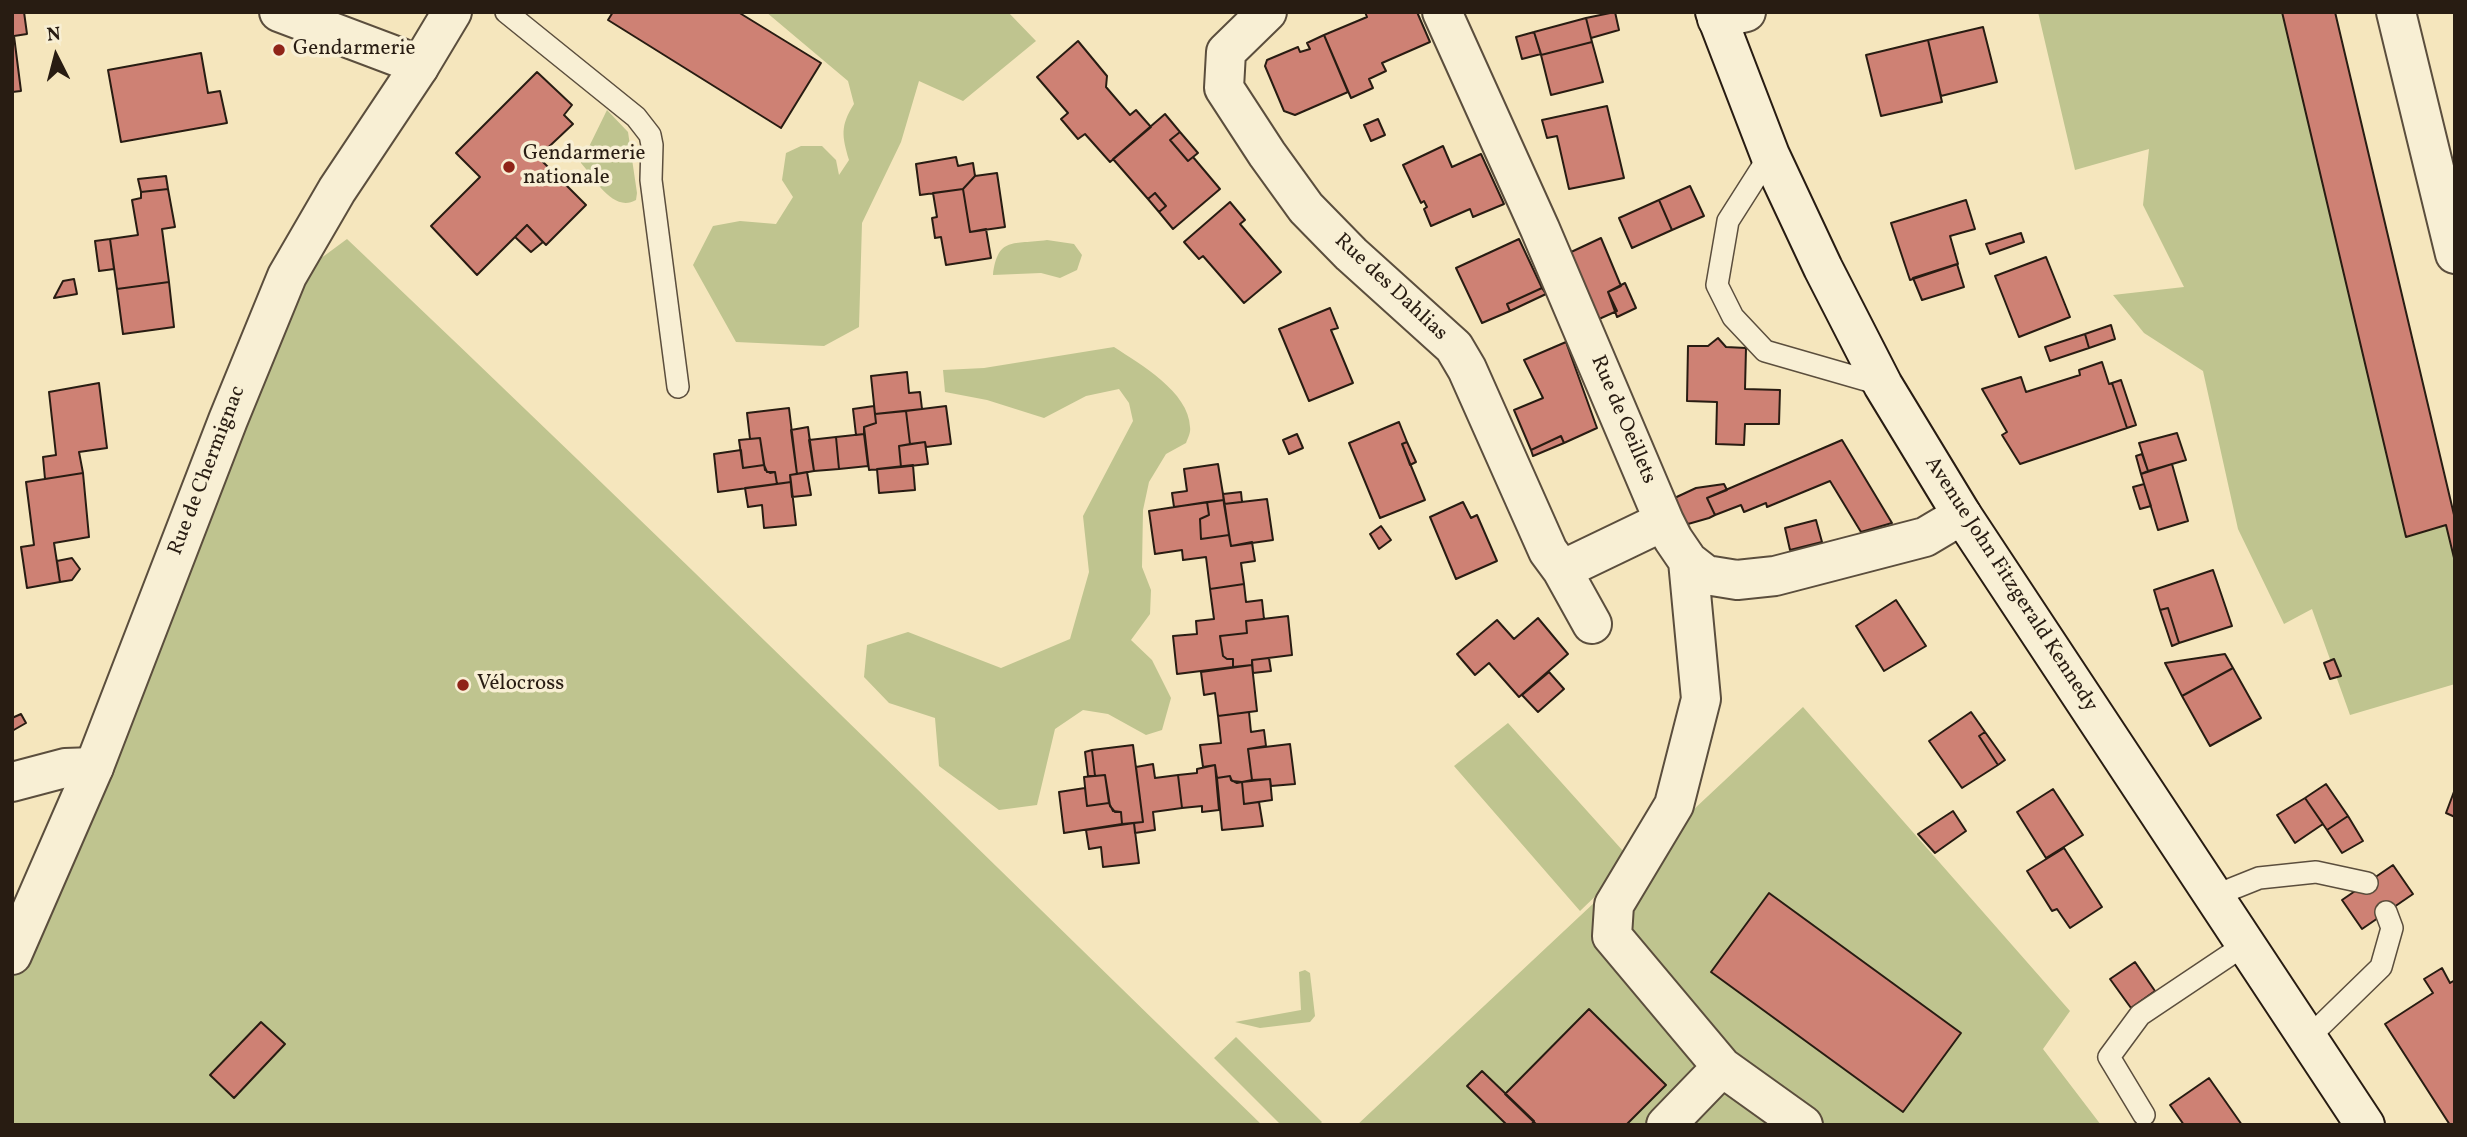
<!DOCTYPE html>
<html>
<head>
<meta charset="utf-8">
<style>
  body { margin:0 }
  #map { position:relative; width:2467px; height:1137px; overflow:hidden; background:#f5e6bd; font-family:Vollkorn,serif }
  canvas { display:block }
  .frame { position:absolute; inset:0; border:14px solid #281c12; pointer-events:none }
  .north { position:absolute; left:21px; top:21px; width:70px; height:70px; -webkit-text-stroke:5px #f8efd4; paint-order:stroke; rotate:354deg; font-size:19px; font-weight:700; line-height:28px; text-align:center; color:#281c12 }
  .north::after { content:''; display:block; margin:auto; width:24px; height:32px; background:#281c12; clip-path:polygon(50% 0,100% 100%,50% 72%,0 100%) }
</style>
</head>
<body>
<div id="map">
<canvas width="2467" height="1137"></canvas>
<div class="frame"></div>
<div class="north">N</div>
</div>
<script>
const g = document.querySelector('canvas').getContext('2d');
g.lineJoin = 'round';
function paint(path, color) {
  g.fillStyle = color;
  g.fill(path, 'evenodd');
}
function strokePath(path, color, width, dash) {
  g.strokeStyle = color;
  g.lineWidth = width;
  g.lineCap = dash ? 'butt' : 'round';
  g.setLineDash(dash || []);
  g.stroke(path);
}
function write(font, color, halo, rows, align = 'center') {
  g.font = font + ' Vollkorn,serif';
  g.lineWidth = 7;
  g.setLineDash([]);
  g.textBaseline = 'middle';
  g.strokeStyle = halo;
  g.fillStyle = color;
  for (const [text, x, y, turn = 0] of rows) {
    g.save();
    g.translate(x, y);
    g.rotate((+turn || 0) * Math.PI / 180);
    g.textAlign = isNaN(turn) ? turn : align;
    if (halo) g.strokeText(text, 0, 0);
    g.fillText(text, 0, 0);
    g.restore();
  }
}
paint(new Path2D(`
  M 766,12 L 1008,12 L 1036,41 L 963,101 L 919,81 L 901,142 L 862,223 L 859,327 L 824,346 L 736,342 L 693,265 L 713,226 L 740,221 L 776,224 L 793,197 L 782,180 L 786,153 L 801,146 L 822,146 L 836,160 L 839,175 L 849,160 C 842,136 840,126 854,104 L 848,81 Z
  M 2038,12 L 2282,12 L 2406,536 L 2446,525 L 2455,562 L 2455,684 L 2350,715 L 2312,609 L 2284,624 L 2238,529 L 2203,371 L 2144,333 L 2113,295 L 2184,287 L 2143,205 L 2149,149 L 2075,170 Z
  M 607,110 L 628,132 L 637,193 L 636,200 C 613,213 595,179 581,163 Z
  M 347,239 C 655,531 957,829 1262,1125 L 12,1125 L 12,974 L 287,276 L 324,256 Z
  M 1047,240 L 1074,244 L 1082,255 L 1077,270 L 1060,278 L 1041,273 L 993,275 C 998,236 1013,245 1047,240 Z
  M 1114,347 C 1140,364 1189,392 1190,427 C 1191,432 1188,438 1186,443 L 1166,454 L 1149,482 L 1143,510 L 1142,567 L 1151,590 L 1150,614 L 1131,640 L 1152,660 L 1171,698 L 1162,730 L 1146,735 L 1108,714 L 1083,710 L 1055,729 L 1037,805 L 999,810 L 939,766 L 935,718 L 889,703 L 864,677 L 867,645 L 908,632 L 1001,668 L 1070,639 L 1089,572 L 1083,516 L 1133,421 L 1129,403 L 1119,389 L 1086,396 L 1044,418 L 987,400 L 945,392 L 943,370 L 984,368 Z
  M 1803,707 L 2070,1011 L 2043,1049 L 2101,1125 L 1357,1125 Z
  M 1508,723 L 1632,861 L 1580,911 L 1454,766 Z
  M 1305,970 L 1310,973 L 1315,1016 L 1310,1022 L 1260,1028 L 1235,1022 L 1301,1010 L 1299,972 Z
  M 1236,1037 L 1322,1122 L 1319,1125 L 1281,1125 L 1214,1058 Z`), '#bfc48f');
const building = new Path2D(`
  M 12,12 L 24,12 L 27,34 L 14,36 L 21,91 L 12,92 Z
  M 613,12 L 738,12 L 821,63 L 781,128 L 608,20 Z
  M 1365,12 L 1417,12 L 1430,42 L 1382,63 L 1386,71 L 1369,79 L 1373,88 L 1351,98 L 1324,35 L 1367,17 Z
  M 1615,12 L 1619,30 L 1591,38 L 1586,18 Z
  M 2282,12 L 2335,12 L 2455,519 L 2455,562 L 2446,525 L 2406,537 Z
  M 1586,18 L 1592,42 L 1541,55 L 1534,32 Z
  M 1983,27 L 1997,82 L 1941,96 L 1928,40 Z
  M 1534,32 L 1541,54 L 1522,59 L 1516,37 Z
  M 1324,35 L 1348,92 L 1295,115 L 1284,111 L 1265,66 L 1267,60 L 1298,47 L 1300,52 L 1310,49 L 1307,43 Z
  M 1928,40 L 1942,102 L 1881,116 L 1866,55 Z
  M 1078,41 L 1107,76 L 1106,87 L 1130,115 L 1136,110 L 1151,127 L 1110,162 L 1085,134 L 1078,139 L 1061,119 L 1068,113 L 1037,77 Z
  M 1592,42 L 1603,82 L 1551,95 L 1541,55 Z
  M 201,53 L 208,93 L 220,91 L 227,123 L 121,142 L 108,70 Z
  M 537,72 L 572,105 L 564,115 L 573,124 L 538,157 L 586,205 L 546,245 L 527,225 L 477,275 L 431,226 L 480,177 L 456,153 Z
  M 1607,106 L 1624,178 L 1569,189 L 1557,136 L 1547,138 L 1542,120 Z
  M 1165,114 L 1180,132 L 1170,140 L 1188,161 L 1193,157 L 1220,189 L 1173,229 L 1159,212 L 1166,206 L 1155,193 L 1148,199 L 1113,159 Z
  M 1378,119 L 1385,135 L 1371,141 L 1364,125 Z
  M 1180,132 L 1198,153 L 1188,161 L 1170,140 Z
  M 1443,146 L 1452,167 L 1481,154 L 1504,204 L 1473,217 L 1470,209 L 1431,226 L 1424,209 L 1427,207 L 1424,201 L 1421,203 L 1403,165 Z
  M 956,157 L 958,166 L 973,163 L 975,176 L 963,189 L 920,195 L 916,164 Z
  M 997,173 L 1005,227 L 970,232 L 963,189 L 975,176 Z
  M 166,176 L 168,189 L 141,192 L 138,179 Z
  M 1690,186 L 1704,216 L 1672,230 L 1659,200 Z
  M 168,189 L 175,227 L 162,229 L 169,282 L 117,289 L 110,239 L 138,235 L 132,200 L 141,198 L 141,192 Z
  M 963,189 L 970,232 L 986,229 L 991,258 L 946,265 L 941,237 L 935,238 L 932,218 L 937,217 L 933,193 Z
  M 1155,193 L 1166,206 L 1159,212 L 1148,199 Z
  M 1659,200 L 1672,230 L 1632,248 L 1619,218 Z
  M 1966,200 L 1975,229 L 1950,236 L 1958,264 L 1910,280 L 1891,223 Z
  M 1230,202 L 1245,220 L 1240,224 L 1281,272 L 1244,303 L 1203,256 L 1199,259 L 1184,242 Z
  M 527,225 L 543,242 L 531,252 L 515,237 Z
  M 2021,233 L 2024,242 L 1990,254 L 1986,244 Z
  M 1601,238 L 1621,286 L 1608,292 L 1617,311 L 1599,319 L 1569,253 Z
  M 110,239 L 114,269 L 99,271 L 95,241 Z
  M 1519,239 L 1542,288 L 1507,304 L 1510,311 L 1482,323 L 1456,268 Z
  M 2046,257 L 2070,317 L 2019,337 L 1995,276 Z
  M 1957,264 L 1964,287 L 1922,300 L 1913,278 Z
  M 74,279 L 77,294 L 54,298 L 63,281 Z
  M 169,282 L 174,327 L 123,334 L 117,289 Z
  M 1625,283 L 1636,308 L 1617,317 L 1608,292 Z
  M 1542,288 L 1546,294 L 1510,311 L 1507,304 Z
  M 1330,308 L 1338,328 L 1331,330 L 1353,383 L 1309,401 L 1279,329 Z
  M 2111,325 L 2115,339 L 2089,348 L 2085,334 Z
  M 2085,334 L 2089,348 L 2050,361 L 2045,347 Z
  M 1718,338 L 1726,347 L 1746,348 L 1745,389 L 1780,390 L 1779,424 L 1745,424 L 1744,445 L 1716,444 L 1717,402 L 1687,401 L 1688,346 L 1708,346 Z
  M 1566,342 L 1597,428 L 1564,443 L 1561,436 L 1531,450 L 1514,410 L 1543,398 L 1524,360 Z
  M 2102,362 L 2109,384 L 2112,383 L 2127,428 L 2020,464 L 2002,435 L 2007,432 L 1982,389 L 2021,377 L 2026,392 L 2080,375 L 2079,370 Z
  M 907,372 L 909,393 L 920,392 L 922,409 L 875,414 L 871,376 Z
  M 2121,380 L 2136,425 L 2127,428 L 2112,383 Z
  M 99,383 L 107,448 L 79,452 L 83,473 L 45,479 L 43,457 L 56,455 L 49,392 Z
  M 874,406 L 876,423 L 864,427 L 864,434 L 856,435 L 853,409 Z
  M 946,406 L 951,444 L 926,447 L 925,442 L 910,444 L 906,411 Z
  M 789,408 L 797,474 L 790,475 L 791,482 L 777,484 L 775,472 L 770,473 L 765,470 L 760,438 L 750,439 L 747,413 Z
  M 906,411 L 910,444 L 899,446 L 901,467 L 869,470 L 864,427 L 876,423 L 875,414 Z
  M 1399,422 L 1407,442 L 1402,444 L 1425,500 L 1380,518 L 1349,443 Z
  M 808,427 L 814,471 L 797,474 L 791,430 Z
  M 2177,433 L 2186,460 L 2148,471 L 2139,443 Z
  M 864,434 L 868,466 L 839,469 L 836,437 Z
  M 1297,434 L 1303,448 L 1289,454 L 1283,440 Z
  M 1561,436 L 1564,443 L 1533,456 L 1531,450 Z
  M 836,437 L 839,469 L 814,471 L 809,440 Z
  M 760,438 L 764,465 L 743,468 L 739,440 Z
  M 1842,440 L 1892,523 L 1861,532 L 1830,481 L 1767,507 L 1766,503 L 1744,512 L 1741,505 L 1715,515 L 1707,498 Z
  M 925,442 L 928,464 L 901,467 L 899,446 Z
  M 1407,442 L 1416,462 L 1410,465 L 1402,444 Z
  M 741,450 L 743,468 L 764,465 L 767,472 L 775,472 L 777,484 L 718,492 L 714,454 Z
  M 2142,454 L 2148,471 L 2141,474 L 2136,456 Z
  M 1218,464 L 1224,500 L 1174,507 L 1172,493 L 1187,491 L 1184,469 Z
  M 2172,464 L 2188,521 L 2158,530 L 2141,474 Z
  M 913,465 L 915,490 L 879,493 L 877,469 Z
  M 807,472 L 811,495 L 792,497 L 790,475 Z
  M 83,473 L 89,537 L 54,543 L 60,582 L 27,588 L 21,547 L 34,545 L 26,482 Z
  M 791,482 L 796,525 L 764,528 L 762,505 L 748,507 L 745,488 Z
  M 1724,484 L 1727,490 L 1707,498 L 1715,515 L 1709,518 L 1688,524 L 1668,501 L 1696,488 Z
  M 2144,484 L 2151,506 L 2140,509 L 2133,487 Z
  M 1241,492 L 1242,502 L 1224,504 L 1223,494 Z
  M 1267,499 L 1273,540 L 1231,546 L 1224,504 Z
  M 1224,500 L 1229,535 L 1201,539 L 1200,519 L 1209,515 L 1207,502 Z
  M 1207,502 L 1209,515 L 1200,519 L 1201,539 L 1229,535 L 1231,546 L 1252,542 L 1255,561 L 1241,563 L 1244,584 L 1210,589 L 1206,557 L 1183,560 L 1182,550 L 1155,554 L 1149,511 Z
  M 1463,502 L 1471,518 L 1477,515 L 1497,561 L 1456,579 L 1430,517 Z
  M 1816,520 L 1822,542 L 1790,550 L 1785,528 Z
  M 1381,526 L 1391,540 L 1379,549 L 1370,534 Z
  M 72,558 L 80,569 L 72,580 L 60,582 L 57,561 Z
  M 2213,570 L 2232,626 L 2179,643 L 2168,608 L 2160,610 L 2154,590 Z
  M 1244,584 L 1246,602 L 1262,600 L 1264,619 L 1246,621 L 1247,633 L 1220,636 L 1223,656 L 1227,659 L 1233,659 L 1233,667 L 1177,674 L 1173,636 L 1197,634 L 1196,621 L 1214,619 L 1210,589 Z
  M 1896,600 L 1926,646 L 1884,671 L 1856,626 Z
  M 2168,608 L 2179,643 L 2172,646 L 2160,610 Z
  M 1288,616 L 1292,655 L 1252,660 L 1252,665 L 1233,667 L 1233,659 L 1227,659 L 1223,656 L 1220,636 L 1247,633 L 1246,621 Z
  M 1538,618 L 1568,654 L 1519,697 L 1489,663 L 1475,675 L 1457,654 L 1497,620 L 1514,639 Z
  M 2225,654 L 2233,668 L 2182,696 L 2165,663 Z
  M 1269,658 L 1271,671 L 1253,673 L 1252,660 Z
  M 2334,659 L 2341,676 L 2330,679 L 2324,663 Z
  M 1252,665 L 1257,711 L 1218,716 L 1215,693 L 1204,695 L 1201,672 Z
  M 2233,668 L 2261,718 L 2210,746 L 2182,696 Z
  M 1549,672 L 1564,689 L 1538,712 L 1522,695 Z
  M 1249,712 L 1251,732 L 1264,730 L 1266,746 L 1248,749 L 1252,780 L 1237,783 L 1231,780 L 1230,776 L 1217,778 L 1215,765 L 1203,767 L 1200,745 L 1221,743 L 1218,716 Z
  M 1971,712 L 1985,732 L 1979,736 L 1998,765 L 1962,788 L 1929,741 Z
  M 21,714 L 26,723 L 12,731 L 12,718 Z
  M 1985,732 L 2005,760 L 1998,765 L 1979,736 Z
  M 1290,744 L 1295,784 L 1271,786 L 1270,779 L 1252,780 L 1248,749 Z
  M 1133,745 L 1143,822 L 1122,824 L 1121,812 L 1115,812 L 1110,806 L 1105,775 L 1095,776 L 1092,750 Z
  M 1092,750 L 1095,776 L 1088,776 L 1085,752 Z
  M 1153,764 L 1155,778 L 1178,775 L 1182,808 L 1153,812 L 1155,830 L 1135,833 L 1134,823 L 1143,822 L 1136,767 Z
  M 1215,765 L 1219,810 L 1202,812 L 1202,806 L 1182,808 L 1178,775 L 1197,773 L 1197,769 Z
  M 1105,775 L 1109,803 L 1087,806 L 1084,777 Z
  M 1230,776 L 1232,781 L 1242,782 L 1244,804 L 1259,802 L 1263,826 L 1222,830 L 1217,778 Z
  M 1270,779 L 1272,800 L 1244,804 L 1242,782 Z
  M 2326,784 L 2348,816 L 2327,830 L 2305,798 Z
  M 1085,788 L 1087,806 L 1109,803 L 1113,811 L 1121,812 L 1122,824 L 1064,833 L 1059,792 Z
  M 2053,789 L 2083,835 L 2046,858 L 2017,812 Z
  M 2455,789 L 2455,817 L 2446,813 Z
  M 2305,798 L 2323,824 L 2295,843 L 2277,815 Z
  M 1953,811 L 1966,831 L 1935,853 L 1918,834 Z
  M 2348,816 L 2363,841 L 2342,853 L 2327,830 Z
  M 1134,823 L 1139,863 L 1103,867 L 1101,847 L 1089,849 L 1086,830 Z
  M 2064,848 L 2102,907 L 2070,928 L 2057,909 L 2052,911 L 2027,871 Z
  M 2393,865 L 2413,894 L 2362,929 L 2342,900 Z
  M 1769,893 L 1961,1033 L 1903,1112 L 1711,972 Z
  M 2135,962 L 2155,991 L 2131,1008 L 2110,979 Z
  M 2442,968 L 2450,983 L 2455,980 L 2455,1125 L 2450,1125 L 2385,1024 L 2433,993 L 2424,979 Z
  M 1589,1009 L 1666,1085 L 1626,1125 L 1537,1125 L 1505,1094 Z
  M 261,1022 L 285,1044 L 234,1098 L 210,1075 Z
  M 1482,1071 L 1534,1121 L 1531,1125 L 1507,1125 L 1467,1086 Z
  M 2209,1078 L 2242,1125 L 2184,1125 L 2170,1105 Z`);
paint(building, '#ce8174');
strokePath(building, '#281c12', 2);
const service = new Path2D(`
  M 506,12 L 636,117 L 650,135 L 652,145 L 651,180 L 678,387
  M 1770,155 L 1728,221 L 1717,285 L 1733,317 L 1765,351 L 1883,385
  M 2214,896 L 2259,878 L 2316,872 L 2367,883
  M 2308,1038 L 2381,967 L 2392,928 L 2386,912
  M 2144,1115 L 2109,1057 L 2140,1015 L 2246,944`);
const minor = new Path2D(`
  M 279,12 L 401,58 L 419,67
  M 1267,12 L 1226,52 L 1224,88 L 1267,154 L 1306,208 L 1351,254 L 1454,347 L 1467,369 L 1548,551 L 1562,570 L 1592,624
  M 1442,12 L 1540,229 L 1664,521 L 1673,539 L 1688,561 L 1706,575 L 1737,580 L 1775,576 L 1925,537 L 1962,515
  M 2396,12 L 2455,254
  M 1717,19 L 1746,12
  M 1688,561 L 1701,699 L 1674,805 L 1614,905 L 1612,936 L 1722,1067 L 1803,1125
  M 1562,570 L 1664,521
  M 12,782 L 65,768 L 94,767
  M 1666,1125 L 1722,1067`);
const tertiary = new Path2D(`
  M 12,955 L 94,767 L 228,420 L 287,276 L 337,190 L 419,67 L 452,12`);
const secondary = new Path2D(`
  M 1715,12 L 1770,155 L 1823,268 L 1883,385 L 1962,515 L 2365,1125`);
strokePath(service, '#5b4e3d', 24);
strokePath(minor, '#5b4e3d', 42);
strokePath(tertiary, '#5b4e3d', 42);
strokePath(secondary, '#281c12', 42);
strokePath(service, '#f8efd4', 21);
strokePath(minor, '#f8efd4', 38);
strokePath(tertiary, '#f8efd4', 38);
strokePath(secondary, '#f8efd4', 38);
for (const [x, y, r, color] of [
  [279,50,7,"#8f2418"],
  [509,167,7,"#8f2418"],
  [463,685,7,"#8f2418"]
]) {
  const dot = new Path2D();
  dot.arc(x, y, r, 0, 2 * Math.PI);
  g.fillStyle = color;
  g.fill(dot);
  strokePath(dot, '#f8efd4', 2.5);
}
write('21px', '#281c12', '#f8efd4', [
  ["Gendarmerie",293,50],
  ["Gendarmerie",523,155],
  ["nationale",523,179],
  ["Vélocross",477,685]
], 'left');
write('21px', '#281c12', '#f8efd4', [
  ["Rue des Dahlias",1390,288,43],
  ["Rue de Oeillets",1622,420,67],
  ["Rue de Chermignac",208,471,-69],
  ["Avenue John Fitzgerald Kennedy",2010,585,57]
]);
</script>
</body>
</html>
